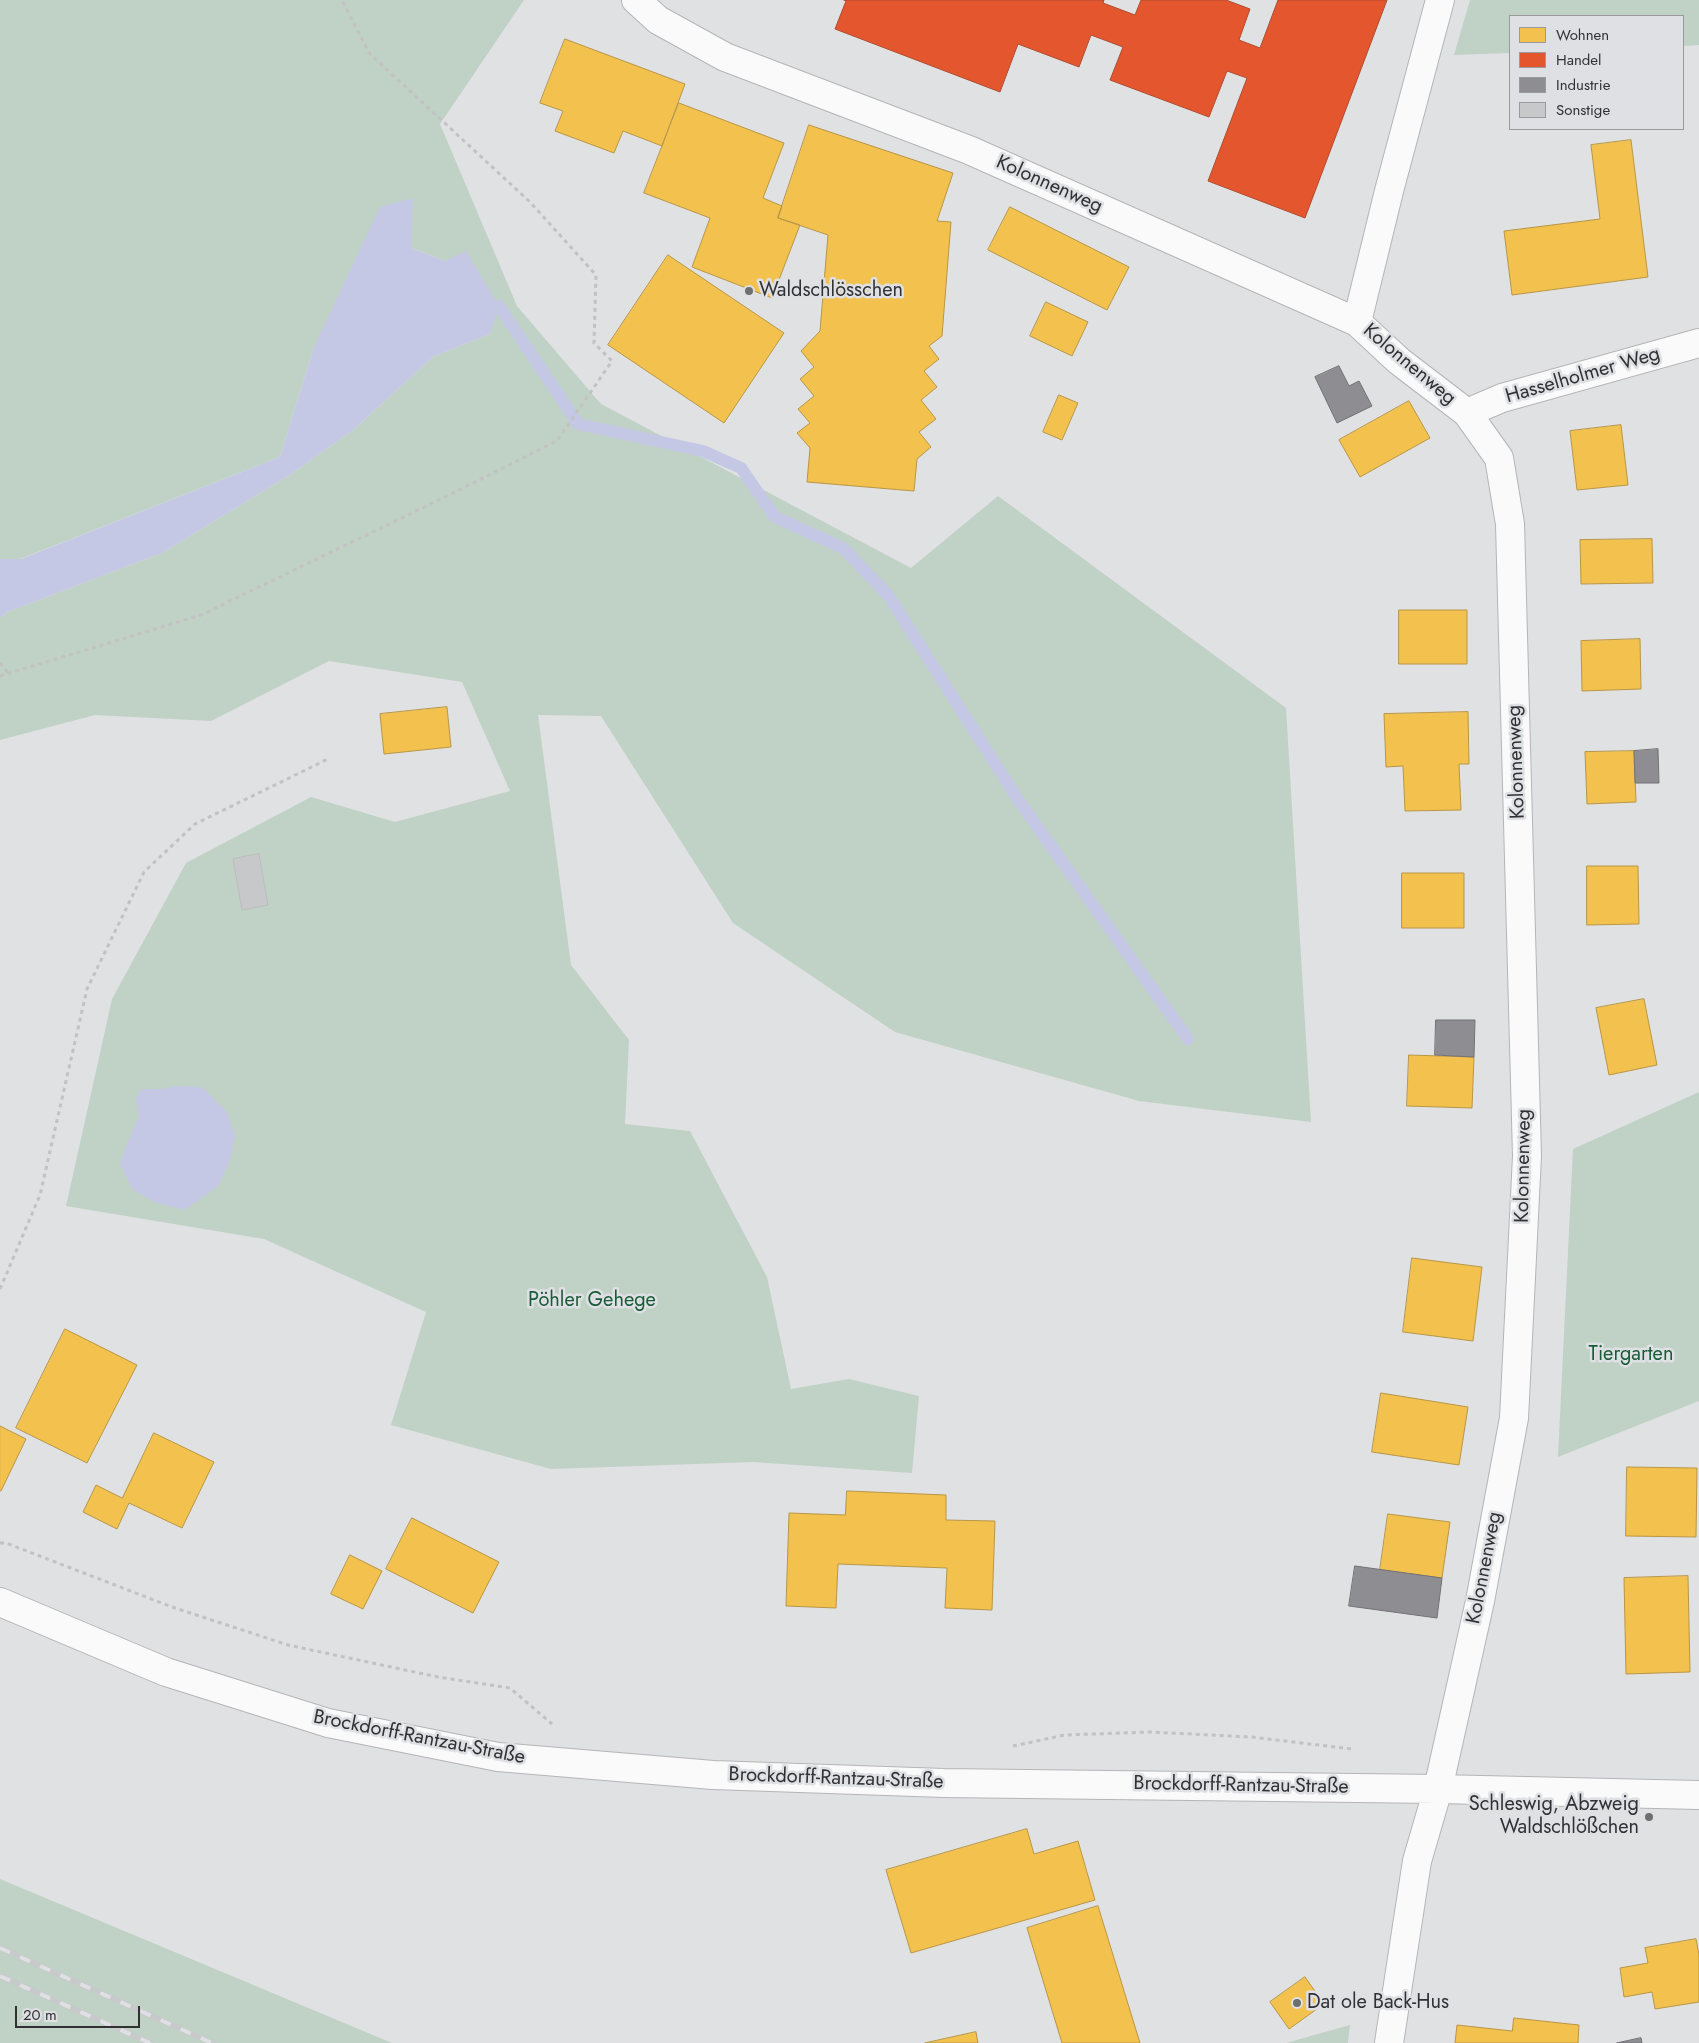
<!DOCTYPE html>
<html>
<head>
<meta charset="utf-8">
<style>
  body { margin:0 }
  #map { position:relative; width:1699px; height:2043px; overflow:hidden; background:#e0e1e3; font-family:Jost,sans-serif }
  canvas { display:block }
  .legend { position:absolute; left:1509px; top:15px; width:175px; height:115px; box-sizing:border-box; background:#dfe0e4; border:1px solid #999a9d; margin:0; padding:6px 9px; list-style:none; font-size:15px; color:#313133 }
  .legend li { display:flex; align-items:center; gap:10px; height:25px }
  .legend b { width:25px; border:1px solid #999a9d }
  .scale { position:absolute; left:15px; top:2006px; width:125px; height:22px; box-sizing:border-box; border:2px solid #313133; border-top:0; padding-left:6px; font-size:15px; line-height:18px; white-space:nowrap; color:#313133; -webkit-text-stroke:4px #dfe0e4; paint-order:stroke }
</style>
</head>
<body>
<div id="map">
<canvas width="1699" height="2043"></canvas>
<ul class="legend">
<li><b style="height:14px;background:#f2c14e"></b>Wohnen</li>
<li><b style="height:14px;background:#e4572e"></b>Handel</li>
<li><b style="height:14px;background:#8d8d92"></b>Industrie</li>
<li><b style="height:14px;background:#c7c8c9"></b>Sonstige</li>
</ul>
<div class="scale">20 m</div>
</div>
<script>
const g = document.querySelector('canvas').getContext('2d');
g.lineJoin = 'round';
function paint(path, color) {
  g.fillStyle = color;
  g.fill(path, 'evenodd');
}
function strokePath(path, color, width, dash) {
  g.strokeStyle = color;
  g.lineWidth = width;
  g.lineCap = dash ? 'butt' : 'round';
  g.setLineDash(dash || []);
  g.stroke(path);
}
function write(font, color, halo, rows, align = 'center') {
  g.font = font + ' Jost,sans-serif';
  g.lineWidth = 5;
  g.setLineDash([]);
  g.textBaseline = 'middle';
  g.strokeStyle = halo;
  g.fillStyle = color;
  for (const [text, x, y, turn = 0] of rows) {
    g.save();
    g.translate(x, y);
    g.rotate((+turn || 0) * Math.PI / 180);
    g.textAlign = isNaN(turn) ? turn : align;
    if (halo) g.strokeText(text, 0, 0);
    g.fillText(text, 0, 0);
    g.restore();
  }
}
paint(new Path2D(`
  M 0,0 L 524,0 L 440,124 L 517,306 L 601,404 L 911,568 L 998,496 L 1286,708 L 1311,1122 L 1139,1101 L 895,1032 L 733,923 L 601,716 L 538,715 L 571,965 L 629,1040 L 625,1124 L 690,1131 L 767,1277 L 791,1389 L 849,1379 L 919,1396 L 912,1473 L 753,1462 L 551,1469 L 391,1425 L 426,1312 L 264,1239 L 66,1206 L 112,999 L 186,863 L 311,797 L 395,822 L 510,791 L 462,682 L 329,661 L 211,721 L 95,715 L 0,740 L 0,618 L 7,612 L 162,553 L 291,474 L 353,430 L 434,356 L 490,334 L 445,261 L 411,248 L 314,347 L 280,457 L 20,559 L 0,559 Z
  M 1470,0 L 1699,0 L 1699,45 L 1683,46 L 1683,16 L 1510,16 L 1510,53 L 1454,55 Z
  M 1699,1092 L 1699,1401 L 1558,1457 L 1573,1149 Z
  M 0,1879 L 392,2043 L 0,2043 Z
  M 1350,2025 L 1348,2043 L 1286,2043 Z`), '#c0d1c6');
paint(new Path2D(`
  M 413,198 L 411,248 L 445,261 L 466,251 L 499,306 L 490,334 L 434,356 L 353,430 L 291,474 L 162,553 L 7,612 L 0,618 L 0,559 L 21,559 L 280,457 L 314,347 L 380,207 Z
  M 176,1086 L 202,1087 L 227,1112 L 235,1136 L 229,1163 L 217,1187 L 184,1210 L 154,1202 L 132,1189 L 120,1163 L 139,1115 L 136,1099 L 141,1089 L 162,1089 Z`), '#c4c8e5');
const homes = new Path2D(`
  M 565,39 L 685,84 L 662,146 L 623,131 L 614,153 L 555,131 L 563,111 L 540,103 Z
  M 679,103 L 784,143 L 763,198 L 782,206 L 778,218 L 800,225 L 772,298 L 692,267 L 710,218 L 644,193 Z
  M 809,125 L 953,173 L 937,221 L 951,222 L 942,336 L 929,346 L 939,359 L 924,371 L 937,387 L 921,400 L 936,419 L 919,432 L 931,447 L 917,459 L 914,491 L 807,482 L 810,448 L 797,433 L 810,423 L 798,409 L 814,396 L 800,379 L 814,367 L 801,351 L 820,331 L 828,235 L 778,218 Z
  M 1631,140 L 1648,277 L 1512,295 L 1504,231 L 1600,219 L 1591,145 Z
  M 1010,207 L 1129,267 L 1107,310 L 988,250 Z
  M 668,255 L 784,333 L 724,423 L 608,345 Z
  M 1046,302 L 1088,322 L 1072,356 L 1030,336 Z
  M 1059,395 L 1078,403 L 1062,440 L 1043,432 Z
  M 1409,401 L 1430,438 L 1360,477 L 1339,440 Z
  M 1621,425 L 1628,485 L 1577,490 L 1570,431 Z
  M 1652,539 L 1653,583 L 1581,584 L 1580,540 Z
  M 1399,610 L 1467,610 L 1467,664 L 1399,664 Z
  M 1640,639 L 1641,689 L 1582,691 L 1581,641 Z
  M 447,707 L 451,747 L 384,754 L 380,714 Z
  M 1468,712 L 1469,764 L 1459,764 L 1461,810 L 1405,811 L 1403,766 L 1386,767 L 1384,714 Z
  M 1634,751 L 1636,802 L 1587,804 L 1585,752 Z
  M 1587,866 L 1638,866 L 1639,924 L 1587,925 Z
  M 1402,873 L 1464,873 L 1464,928 L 1402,928 Z
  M 1644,999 L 1657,1065 L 1609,1075 L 1596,1008 Z
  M 1409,1055 L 1474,1057 L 1472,1108 L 1407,1106 Z
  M 1412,1258 L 1482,1267 L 1473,1341 L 1403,1332 Z
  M 65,1329 L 137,1365 L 87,1463 L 16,1428 Z
  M 1381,1393 L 1468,1407 L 1459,1465 L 1372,1452 Z
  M 0,1426 L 26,1439 L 1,1491 L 0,1491 Z
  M 154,1433 L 214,1462 L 182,1528 L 129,1503 L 117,1529 L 83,1512 L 96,1485 L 122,1498 Z
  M 1627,1467 L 1697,1468 L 1696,1537 L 1626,1536 Z
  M 847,1491 L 946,1495 L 946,1520 L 995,1521 L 992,1610 L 945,1608 L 947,1568 L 838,1564 L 836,1608 L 786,1606 L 789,1513 L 845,1515 Z
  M 1388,1514 L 1450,1522 L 1442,1578 L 1380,1570 Z
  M 412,1518 L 499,1562 L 473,1613 L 386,1569 Z
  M 350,1555 L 382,1571 L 363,1609 L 331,1594 Z
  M 1688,1576 L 1690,1672 L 1626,1674 L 1624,1578 Z
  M 1027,1829 L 1034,1854 L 1078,1841 L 1095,1900 L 911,1953 L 886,1870 Z
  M 1098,1906 L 1140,2043 L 1062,2043 L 1027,1928 Z
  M 1696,1939 L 1699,1955 L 1699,2002 L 1655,2009 L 1652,1992 L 1624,1997 L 1620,1968 L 1648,1963 L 1645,1948 Z
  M 1305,1977 L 1324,2004 L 1289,2029 L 1270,2002 Z
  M 1514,2018 L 1579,2025 L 1578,2043 L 1455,2043 L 1457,2025 L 1512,2031 Z
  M 976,2032 L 978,2043 L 925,2043 Z`);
paint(homes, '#f2c14e');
strokePath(homes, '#b89646', 1);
const shops = new Path2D(`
  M 844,0 L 1104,0 L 1103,3 L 1135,15 L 1141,0 L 1226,0 L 1250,9 L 1239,40 L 1260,48 L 1278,0 L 1387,0 L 1305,218 L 1208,181 L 1247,78 L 1227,71 L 1209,117 L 1110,80 L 1123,47 L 1091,35 L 1079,67 L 1018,44 L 1000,92 L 835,29 L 846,1 Z`);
paint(shops, '#e4572e');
strokePath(shops, '#ae4c30', 1);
const industry = new Path2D(`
  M 1339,366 L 1349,386 L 1359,381 L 1372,406 L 1337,423 L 1315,377 Z
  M 1658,749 L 1659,783 L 1635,783 L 1634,751 Z
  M 1436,1020 L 1475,1020 L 1474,1057 L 1435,1055 Z
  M 1355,1566 L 1442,1578 L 1437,1618 L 1349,1606 Z
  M 1641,2038 L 1642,2043 L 1617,2043 Z`);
paint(industry, '#8d8d92');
strokePath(industry, '#717176', 1);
strokePath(new Path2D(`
  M 499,306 L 578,424 L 703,451 L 741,468 L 775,517 L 843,548 L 888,595 L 1017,798 L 1188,1039`), '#c4c8e5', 12);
const building = new Path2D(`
  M 259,854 L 268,905 L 242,910 L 233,859 Z`);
paint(building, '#c7c8c9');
strokePath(building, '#bcbdbe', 1);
const minor = new Path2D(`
  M 636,0 L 658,20 L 725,57 L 969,150 L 1357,322 L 1399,361 L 1467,413 L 1499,458 L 1510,524 L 1527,1156 L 1514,1418 L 1480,1601 L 1438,1789 L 1417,1861 L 1389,2043
  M 1357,322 L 1389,191 L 1440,0
  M 1467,413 L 1502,398 L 1699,343
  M 0,1602 L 166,1672 L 328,1723 L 498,1757 L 713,1775 L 944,1783 L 1438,1789 L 1699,1795`);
strokePath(minor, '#b5b5b7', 30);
strokePath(new Path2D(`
  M 0,663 L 8,673
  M 0,676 L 201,615 L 445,497 L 557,441 L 612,361 L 594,343 L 596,275 L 530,202 L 369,53 L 342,0
  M 0,1289 L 40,1195 L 87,989 L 144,872 L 195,824 L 330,758
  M 0,1543 L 6,1543 L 172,1607 L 288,1645 L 438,1677 L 510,1688 L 552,1724
  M 1013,1746 L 1065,1735 L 1150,1732 L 1251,1737 L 1352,1749`), '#c2c2c3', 3, [4, 4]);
strokePath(minor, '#fafafb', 28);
const rail = new Path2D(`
  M 0,1948 L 212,2043
  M 0,1976 L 150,2043`);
strokePath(rail, '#c8c9ca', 5.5);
strokePath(rail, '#dfe0e4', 4, [11]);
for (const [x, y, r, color] of [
  [749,291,5,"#6e6f71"],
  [1649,1817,5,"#6e6f71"],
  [1297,2003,5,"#6e6f71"]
]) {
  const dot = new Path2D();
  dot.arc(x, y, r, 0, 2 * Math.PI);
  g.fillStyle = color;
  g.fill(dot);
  strokePath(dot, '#dfe0e4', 2);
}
write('20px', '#313133', '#dfe0e4', [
  ["Kolonnenweg",1049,185,24],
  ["Kolonnenweg",1409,365,40],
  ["Hasselholmer Weg",1583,376,-16],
  ["Kolonnenweg",1517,762,-92],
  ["Kolonnenweg",1524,1166,-89],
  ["Kolonnenweg",1485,1568,-79],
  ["Brockdorff-Rantzau-Straße",419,1738,11],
  ["Brockdorff-Rantzau-Straße",836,1779,2],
  ["Brockdorff-Rantzau-Straße",1241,1786,1]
]);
write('20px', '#313133', '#dfe0e4', [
  ["Waldschlösschen",759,291],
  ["Schleswig, Abzweig",1639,1805,"right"],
  ["Waldschlößchen",1639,1828,"right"],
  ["Dat ole Back-Hus",1307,2003]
], 'left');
write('20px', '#185b37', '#dfe0e4', [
  ["Pöhler Gehege",592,1301],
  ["Tiergarten",1631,1355]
]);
</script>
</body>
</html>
